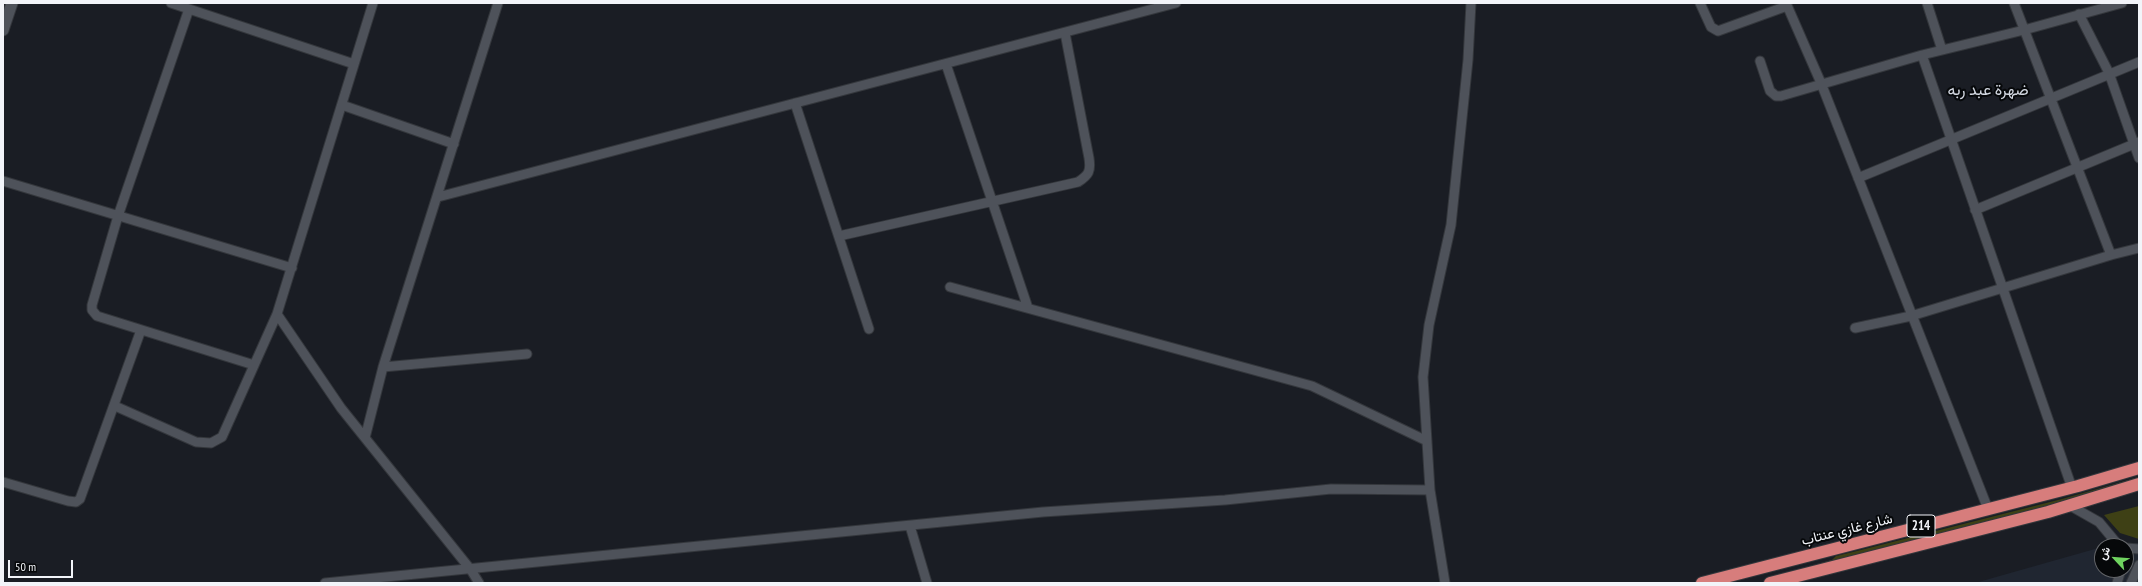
<!DOCTYPE html>
<html>
<head>
<meta charset="utf-8">
<style>
  body { margin:0 }
  #map { position:relative; width:2142px; height:586px; overflow:hidden; background:#1a1d24; font-family:"PT Sans Narrow",Vazirmatn,sans-serif }
  canvas { display:block }
  .frame { position:absolute; inset:0; border:4px solid #f2f4f9; pointer-events:none }
  .north { position:absolute; left:2094px; top:538px; width:40px; height:40px; box-sizing:border-box; background:#06080a; border:1px solid #64666a; border-radius:50%; rotate:296deg; font-size:11px; font-weight:700; line-height:16px; text-align:center; color:#f2f4f9 }
  .north::after { content:''; display:block; margin:auto; width:14px; height:18px; background:#6fd360; clip-path:polygon(50% 0,100% 100%,50% 72%,0 100%) }
  .scale { position:absolute; left:8px; top:560px; width:65px; height:18px; box-sizing:border-box; border:2px solid #f2f4f9; border-top:0; padding-left:5px; font-size:12px; line-height:14px; white-space:nowrap; color:#f2f4f9; -webkit-text-stroke:3px #06080a; paint-order:stroke }
</style>
</head>
<body>
<div id="map">
<canvas width="2142" height="586"></canvas>
<div class="frame"></div>
<div class="north">ش</div>
<div class="scale">50 m</div>
</div>
<script>
const g = document.querySelector('canvas').getContext('2d');
g.lineJoin = 'round';
function paint(path, color) {
  g.fillStyle = color;
  g.fill(path, 'evenodd');
}
function strokePath(path, color, width, dash) {
  g.strokeStyle = color;
  g.lineWidth = width;
  g.lineCap = dash ? 'butt' : 'round';
  g.setLineDash(dash || []);
  g.stroke(path);
}
function write(font, color, halo, rows, align = 'center') {
  g.font = font + ' "PT Sans Narrow",Vazirmatn,sans-serif';
  g.lineWidth = 4;
  g.setLineDash([]);
  g.textBaseline = 'middle';
  g.strokeStyle = halo;
  g.fillStyle = color;
  for (const [text, x, y, turn = 0] of rows) {
    g.save();
    g.translate(x, y);
    g.rotate((+turn || 0) * Math.PI / 180);
    g.textAlign = isNaN(turn) ? turn : align;
    if (halo) g.strokeText(text, 0, 0);
    g.fillText(text, 0, 0);
    g.restore();
  }
}
paint(new Path2D(`
  M 2139,543 L 2139,583 L 1975,583 L 2102,547 L 2102,570 L 2126,570 L 2126,546 L 2107,546 Z`), '#202631');
paint(new Path2D(`
  M 2139,477 L 2139,482 L 1783,574 L 1832,560 L 1836,556 L 1853,552 L 2062,499 Z
  M 2139,506 L 2139,539 L 2120,533 L 2104,515 Z`), '#3e4015');
const minor = new Path2D(`
  M 171,3 L 354,64
  M 1700,3 L 1711,27 L 1718,31 L 1787,6
  M 1786,3 L 1821,83 L 1988,509
  M 1927,3 L 1942,50
  M 2014,3 L 2111,255
  M 189,9 L 118,216 L 92,305 L 92,310 L 97,316 L 254,365
  M 2079,14 L 2109,73 L 2139,158
  M 1922,55 L 2072,488
  M 1760,61 L 1770,91 L 1776,96 L 1781,96 L 1922,55 L 2024,30 L 2122,3
  M 946,64 L 1028,308
  M 795,103 L 869,329
  M 342,105 L 454,144
  M 1858,178 L 2139,62
  M 3,181 L 292,268
  M 438,197 L 1176,3
  M 1975,210 L 2139,142
  M 839,236 L 1078,182 C 1089,175 1091,171 1089,158 L 1065,33
  M 950,287 L 1312,386 L 1427,441
  M 277,314 L 341,408 L 471,570 L 479,583
  M 1855,328 L 1911,316 L 2111,255 L 2139,248
  M 383,367 L 527,354
  M 115,406 L 196,442 L 211,443 L 222,437 L 277,314 L 373,3
  M 365,438 L 383,367 L 498,3
  M 3,482 L 68,501 L 76,502 L 80,499 L 141,330
  M 2069,505 L 2099,522 L 2119,546
  M 910,526 L 927,583
  M 2126,548 L 2139,549
  M 325,583 L 1043,512 L 1225,500 L 1331,489 L 1430,490
  M 1445,583 L 1430,490 L 1423,377 L 1429,325 L 1451,225 L 1468,60 L 1471,3
  M 2117,583 L 2121,570
  M 2131,583 L 2139,565`);
const tertiary = new Path2D(`
  M 3,30 L 12,3`);
const trunk = new Path2D(`
  M 1702,583 L 2078,486 L 2139,468
  M 1770,583 L 2048,512 L 2139,484`);
strokePath(minor, '#34373c', 11);
strokePath(tertiary, '#34373c', 13);
strokePath(trunk, '#34373c', 14);
strokePath(minor, '#4e525a', 9);
strokePath(tertiary, '#4e525a', 11);
strokePath(trunk, '#d77d7c', 12);
for (const [x, y, w] of [
  [1921,526,28]
]) {
  const box = new Path2D();
  box.roundRect(x - w / 2, y - 11, w, 22, 3);
  g.fillStyle = '#06080a';
  g.fill(box);
  strokePath(box, '#f2f4f9', 1);
}
write('bold 13px', '#f2f4f9', null, [
  ["214",1921,526]
]);
write('14px', '#f2f4f9', '#06080a', [
  ["شارع غازي عنتاب",1847,530,-14]
]);
write('16px', '#d4d9e2', '#06080a', [
  ["ضهرة عبد ربه",1988,90]
]);
</script>
</body>
</html>
